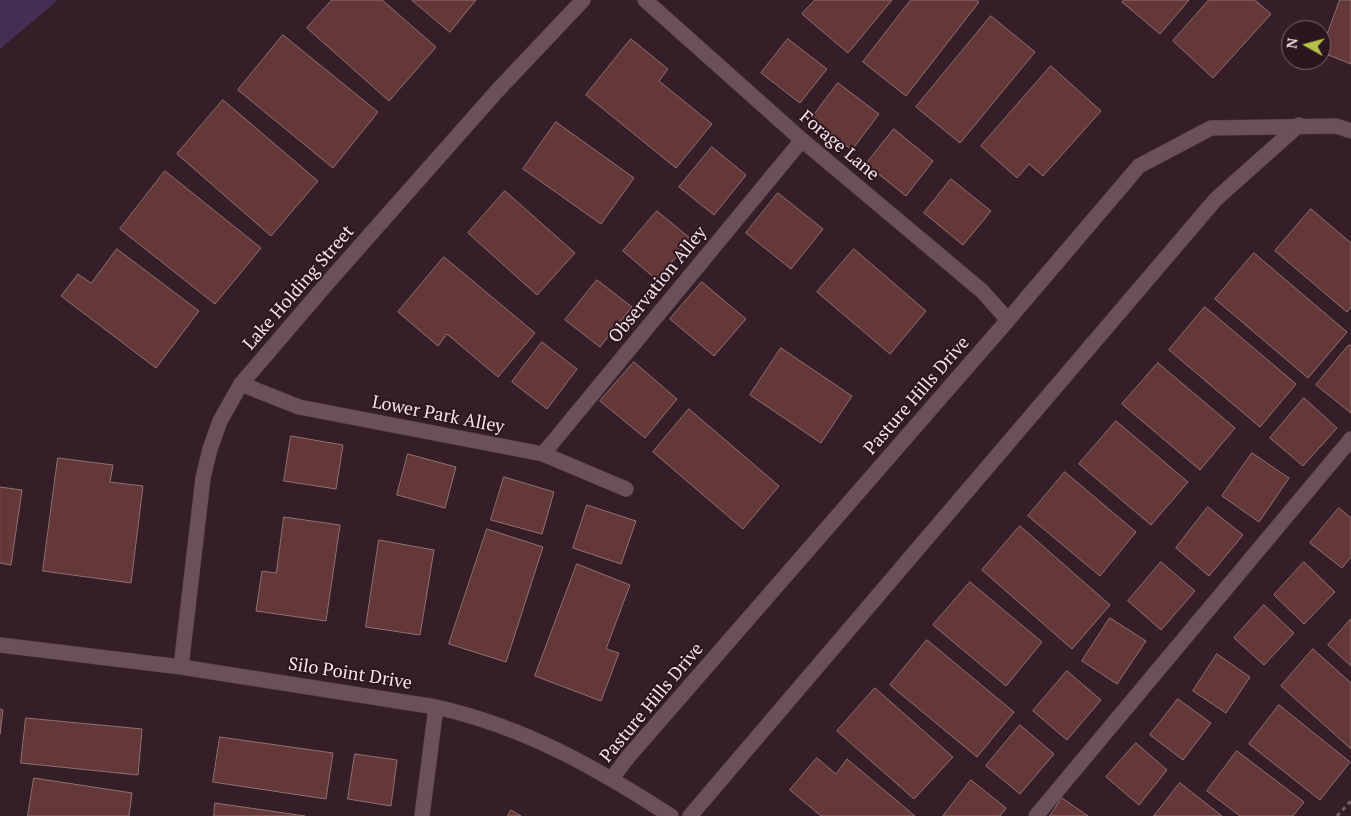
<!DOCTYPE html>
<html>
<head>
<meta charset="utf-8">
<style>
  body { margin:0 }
  #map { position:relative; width:1351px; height:816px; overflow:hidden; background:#351e27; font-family:"PT Serif",serif }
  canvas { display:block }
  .north { position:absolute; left:1281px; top:20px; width:50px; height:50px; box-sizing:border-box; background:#2b151e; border:1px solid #7c6870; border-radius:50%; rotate:277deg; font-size:14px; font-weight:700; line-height:20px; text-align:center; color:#f5e5ea }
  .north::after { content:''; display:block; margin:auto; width:18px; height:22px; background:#b5c24a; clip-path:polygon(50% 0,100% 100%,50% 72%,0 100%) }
</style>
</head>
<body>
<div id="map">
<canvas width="1351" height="816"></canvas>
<div class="north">N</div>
</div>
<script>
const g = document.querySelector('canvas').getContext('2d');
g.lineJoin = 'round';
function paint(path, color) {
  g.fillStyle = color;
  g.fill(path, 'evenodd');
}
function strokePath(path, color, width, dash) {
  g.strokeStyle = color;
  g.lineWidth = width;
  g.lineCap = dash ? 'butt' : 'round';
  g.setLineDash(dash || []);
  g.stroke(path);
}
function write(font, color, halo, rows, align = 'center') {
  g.font = font + ' "PT Serif",serif';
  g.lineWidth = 4;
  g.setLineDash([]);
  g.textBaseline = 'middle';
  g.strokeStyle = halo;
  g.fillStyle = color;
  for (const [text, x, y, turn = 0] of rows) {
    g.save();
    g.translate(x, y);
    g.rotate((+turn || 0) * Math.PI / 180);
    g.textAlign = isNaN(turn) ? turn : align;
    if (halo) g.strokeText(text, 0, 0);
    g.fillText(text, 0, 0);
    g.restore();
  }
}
paint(new Path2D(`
  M 0,0 L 58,0 L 0,49 Z`), '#422f53');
const building = new Path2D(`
  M 332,0 L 382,0 L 436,47 L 389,101 L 307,28 Z
  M 412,0 L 476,0 L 450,32 Z
  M 815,0 L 892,0 L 848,53 L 802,14 Z
  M 911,0 L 976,0 L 979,2 L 906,96 L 863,62 Z
  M 1124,0 L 1189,0 L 1160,34 L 1122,2 Z
  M 1209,0 L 1255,0 L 1271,14 L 1213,78 L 1173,41 Z
  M 1340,0 L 1351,0 L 1351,64 L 1321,52 Z
  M 991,16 L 1035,52 L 960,143 L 916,107 Z
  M 283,35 L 378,112 L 333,168 L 238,90 Z
  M 631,39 L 668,69 L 659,81 L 712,124 L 676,168 L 586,95 Z
  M 788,39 L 827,69 L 800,103 L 761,73 Z
  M 1051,66 L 1101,111 L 1043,176 L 1029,164 L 1017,178 L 981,146 Z
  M 838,83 L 879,114 L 852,150 L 811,119 Z
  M 223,100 L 318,181 L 271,236 L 177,154 Z
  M 556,122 L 634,178 L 601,224 L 523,169 Z
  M 894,129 L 933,161 L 906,196 L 866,164 Z
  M 712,147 L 746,175 L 714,215 L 679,187 Z
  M 165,171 L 261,248 L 215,304 L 120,229 Z
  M 951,179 L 991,211 L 963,245 L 924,213 Z
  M 505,191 L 575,253 L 537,295 L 468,233 Z
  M 778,193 L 823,229 L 791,269 L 746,233 Z
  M 1311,209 L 1351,243 L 1351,307 L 1347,312 L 1275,251 Z
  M 657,211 L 691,239 L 657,280 L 623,251 Z
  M 117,249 L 199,311 L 156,368 L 61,296 L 78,274 L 91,283 Z
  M 854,249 L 926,311 L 890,354 L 817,292 Z
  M 1254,253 L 1347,332 L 1308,378 L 1215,299 Z
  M 444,257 L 535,333 L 498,377 L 447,334 L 438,346 L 398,312 Z
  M 597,280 L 632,307 L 600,347 L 565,320 Z
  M 702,282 L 746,319 L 714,356 L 670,319 Z
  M 1205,307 L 1296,384 L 1260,427 L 1169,350 Z
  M 542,342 L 577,369 L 547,409 L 512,382 Z
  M 1349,345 L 1351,346 L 1351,413 L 1316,385 Z
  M 781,348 L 852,396 L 821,443 L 750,395 Z
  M 634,362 L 677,399 L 645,438 L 600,401 Z
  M 1158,363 L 1235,428 L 1200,470 L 1122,404 Z
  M 1304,398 L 1337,428 L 1303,466 L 1270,438 Z
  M 689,409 L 779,486 L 743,529 L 653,452 Z
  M 1116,421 L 1188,482 L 1151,525 L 1079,464 Z
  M 291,436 L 343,445 L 336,489 L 284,481 Z
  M 1252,453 L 1289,478 L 1259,522 L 1222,496 Z
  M 408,454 L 456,467 L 445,508 L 397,495 Z
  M 58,458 L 113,465 L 110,482 L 143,486 L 131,583 L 43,571 Z
  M 1065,472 L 1136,532 L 1100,576 L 1028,516 Z
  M 504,477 L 554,492 L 542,534 L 491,520 Z
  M 0,487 L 22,490 L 11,565 L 0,563 Z
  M 587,505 L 636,521 L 621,564 L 573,548 Z
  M 1208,507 L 1243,535 L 1209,576 L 1176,548 Z
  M 1339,508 L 1351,518 L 1351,557 L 1342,568 L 1310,543 Z
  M 284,517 L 340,525 L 326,621 L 256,611 L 262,571 L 276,573 Z
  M 1020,526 L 1110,605 L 1072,649 L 982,570 Z
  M 487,529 L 543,547 L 506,662 L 449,644 Z
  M 379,540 L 434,550 L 420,635 L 366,627 Z
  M 1161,562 L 1195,591 L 1161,630 L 1128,601 Z
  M 1304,562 L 1335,592 L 1304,624 L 1274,595 Z
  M 577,564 L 630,585 L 606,649 L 619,653 L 601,701 L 535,676 Z
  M 970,582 L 1042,642 L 1006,686 L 933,625 Z
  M 1264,605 L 1294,633 L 1264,665 L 1234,638 Z
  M 1110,618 L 1146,641 L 1117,684 L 1082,661 Z
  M 1351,619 L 1351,666 L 1328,645 Z
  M 927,640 L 1014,712 L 977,757 L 890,685 Z
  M 1313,649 L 1351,683 L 1351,749 L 1281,686 Z
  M 1217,654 L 1250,677 L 1226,713 L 1193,691 Z
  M 1067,671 L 1101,700 L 1067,740 L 1033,711 Z
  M 875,688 L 953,757 L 914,799 L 837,731 Z
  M 1178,699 L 1211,723 L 1183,760 L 1150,735 Z
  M 1279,705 L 1350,762 L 1320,800 L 1249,744 Z
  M 0,709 L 3,710 L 0,734 Z
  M 26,718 L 142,729 L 138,775 L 21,763 Z
  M 1020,725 L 1054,754 L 1020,794 L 986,766 Z
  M 220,737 L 333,753 L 326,799 L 213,782 Z
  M 1136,743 L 1167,770 L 1139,805 L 1106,777 Z
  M 1237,751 L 1304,802 L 1293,816 L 1240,816 L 1207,791 Z
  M 355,754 L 397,760 L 391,806 L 348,799 Z
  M 817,758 L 836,774 L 847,759 L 915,816 L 821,816 L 790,790 Z
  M 34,778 L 132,793 L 129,816 L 28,816 Z
  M 971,780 L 1006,808 L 1000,816 L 943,816 Z
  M 1180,783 L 1222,816 L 1154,816 Z
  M 1062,798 L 1088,816 L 1050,816 Z
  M 215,803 L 305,816 L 214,816 Z
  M 511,810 L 521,816 L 508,816 Z`);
paint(building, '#643738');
strokePath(building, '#907372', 1);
const service = new Path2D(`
  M 241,384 L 299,407 L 543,454 L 626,489
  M 543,454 L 802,140
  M 1036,816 L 1351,439`);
const minor = new Path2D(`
  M 645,0 L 802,140 L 982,291 L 1008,320
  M 0,645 L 181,667 L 436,707 C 525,727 595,767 671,816
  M 181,667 L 203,478 L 210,449 L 220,421 L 241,384 L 330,280 L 497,91 L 583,0
  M 612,778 L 628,757 L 1008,320 L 1139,166 L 1211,128 L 1336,126 L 1351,131
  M 422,816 L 436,707
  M 690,816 L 1216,199 L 1299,125`);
strokePath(service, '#4c3940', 16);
strokePath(minor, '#4c3940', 16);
strokePath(new Path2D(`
  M 1337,816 L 1351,801`), '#746067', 3, [4, 4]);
strokePath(service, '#6a5059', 15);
strokePath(minor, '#6a5059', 15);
write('18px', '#f5e5ea', '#2b151e', [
  ["Forage Lane",839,146,40],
  ["Observation Alley",658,285,-51],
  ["Lake Holding Street",299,288,-49],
  ["Pasture Hills Drive",917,396,-49],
  ["Lower Park Alley",438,415,11],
  ["Silo Point Drive",350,674,9],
  ["Pasture Hills Drive",652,703,-50]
]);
</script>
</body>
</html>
